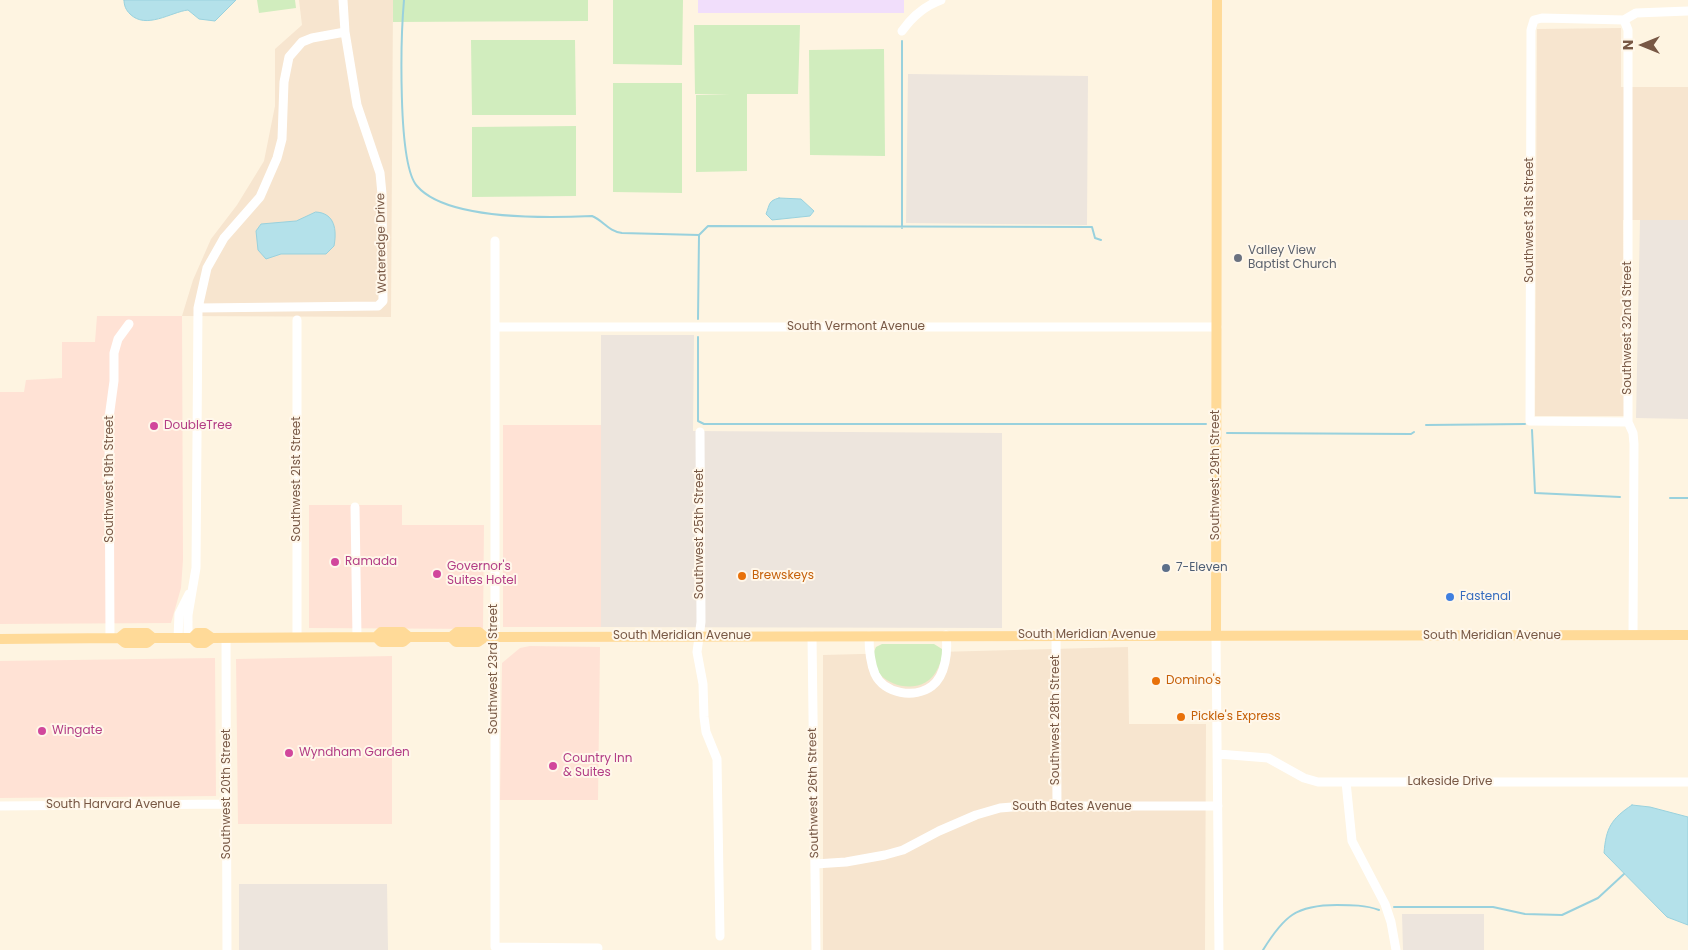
<!DOCTYPE html>
<html>
<head>
<meta charset="utf-8">
<style>
  body { margin:0 }
  #map { position:relative; width:1688px; height:950px; overflow:hidden; background:#fef4e1; font-family:Poppins,sans-serif }
  canvas { display:block }
  .north { position:absolute; left:1618px; top:20px; width:50px; height:50px; -webkit-text-stroke:4px #fff7ea; paint-order:stroke; rotate:270deg; font-size:14px; font-weight:700; line-height:20px; text-align:center; color:#785845 }
  .north::after { content:''; display:block; margin:auto; width:18px; height:22px; background:#785845; clip-path:polygon(50% 0,100% 100%,50% 72%,0 100%) }
</style>
</head>
<body>
<div id="map">
<canvas width="1688" height="950"></canvas>
<div class="north">N</div>
</div>
<script>
const g = document.querySelector('canvas').getContext('2d');
g.lineJoin = 'round';
function paint(path, color) {
  g.fillStyle = color;
  g.fill(path, 'evenodd');
}
function strokePath(path, color, width, dash) {
  g.strokeStyle = color;
  g.lineWidth = width;
  g.lineCap = dash ? 'butt' : 'round';
  g.setLineDash(dash || []);
  g.stroke(path);
}
function write(font, color, halo, rows, align = 'center') {
  g.font = font + ' Poppins,sans-serif';
  g.lineWidth = 4;
  g.setLineDash([]);
  g.textBaseline = 'middle';
  g.strokeStyle = halo;
  g.fillStyle = color;
  for (const [text, x, y, turn = 0] of rows) {
    g.save();
    g.translate(x, y);
    g.rotate((+turn || 0) * Math.PI / 180);
    g.textAlign = isNaN(turn) ? turn : align;
    if (halo) g.strokeText(text, 0, 0);
    g.fillText(text, 0, 0);
    g.restore();
  }
}
paint(new Path2D(`
  M 299,0 L 393,0 L 391,317 L 182,316 L 193,280 L 211,239 L 237,205 L 264,161 L 275,106 L 275,49 L 302,25 Z
  M 1621,28 L 1621,87 L 1688,87 L 1688,220 L 1623,220 L 1624,416 L 1535,416 L 1537,29 Z
  M 1128,647 L 1129,724 L 1206,724 L 1205,950 L 823,950 L 823,655 Z`), '#f7e5cf');
paint(new Path2D(`
  M 97,316 L 182,316 L 183,560 L 181,588 L 171,623 L 0,624 L 0,392 L 24,392 L 26,380 L 62,378 L 62,342 L 95,342 Z
  M 503,425 L 601,425 L 601,627 L 503,627 Z
  M 309,505 L 402,505 L 402,525 L 484,525 L 483,629 L 309,628 Z
  M 530,646 L 600,647 L 598,800 L 500,800 L 502,663 L 520,648 Z
  M 392,656 L 392,824 L 238,824 L 236,659 Z
  M 215,658 L 216,796 L 0,798 L 0,661 Z`), '#ffe2d5');
paint(new Path2D(`
  M 908,74 L 1088,76 L 1087,225 L 906,223 Z
  M 1640,220 L 1688,220 L 1688,419 L 1636,418 Z
  M 601,335 L 694,335 L 693,431 L 1002,433 L 1002,628 L 601,627 Z
  M 239,884 L 387,884 L 388,950 L 239,950 Z
  M 1402,914 L 1484,914 L 1484,950 L 1403,950 Z`), '#ede5dd');
paint(new Path2D(`
  M 698,0 L 904,0 L 904,13 L 698,13 Z`), '#f1defb');
paint(new Path2D(`
  M 257,0 L 295,0 L 296,8 L 259,13 Z
  M 393,0 L 588,0 L 588,21 L 393,22 Z
  M 613,0 L 683,0 L 682,65 L 613,64 Z
  M 694,25 L 800,25 L 798,94 L 747,94 L 747,171 L 696,172 L 696,95 L 730,94 L 695,94 Z
  M 471,40 L 575,40 L 576,115 L 472,115 Z
  M 884,49 L 885,156 L 810,155 L 809,50 Z
  M 613,83 L 682,83 L 682,193 L 613,192 Z
  M 576,126 L 576,196 L 472,197 L 472,127 Z
  M 882,644 L 934,644 L 942,649 C 943,656 941,662 938,668 C 921,706 859,679 876,647 Z`), '#d1edbe');
const water = new Path2D(`
  M 124,0 L 236,0 L 215,21 L 199,19 L 188,10 C 171,12 146,30 130,14 C 126,10 124,6 124,0 Z
  M 779,198 L 801,199 L 814,211 L 810,216 L 772,220 L 766,214 C 770,204 768,201 779,198 Z
  M 316,212 C 335,213 337,230 334,246 L 326,254 L 281,254 L 266,259 L 258,250 L 256,231 L 261,224 L 296,221 Z
  M 1632,805 L 1650,807 L 1688,817 L 1688,925 L 1667,917 L 1604,853 C 1606,828 1611,819 1632,805 Z`);
paint(water, '#b4e1ea');
strokePath(water, '#99d1dd', 1);
strokePath(new Path2D(`
  M 404,0 C 401,34 397,164 417,186 C 447,221 548,218 592,216 C 604,221 608,231 622,233 L 699,235 L 708,226 L 1092,227 L 1095,238 L 1101,240
  M 902,228 L 902,41
  M 698,319 L 699,235
  M 698,337 L 698,421 L 704,424 L 1206,424
  M 1426,425 L 1525,424
  M 1532,430 L 1535,493 L 1620,497
  M 1227,433 L 1411,434 L 1414,432
  M 1670,498 L 1688,498
  M 1394,907 L 1493,907 L 1525,914 L 1562,915 L 1598,898 L 1624,874
  M 1263,950 C 1284,916 1296,905 1337,905 C 1351,905 1366,905 1379,910`), '#99d1dd', 2);
strokePath(new Path2D(`
  M 1624,20 L 1628,30 L 1628,422 L 1633,433 L 1634,444 L 1633,635
  M 902,31 C 912,17 924,6 941,0
  M 495,241 L 495,947 L 598,948
  M 198,308 L 378,306 L 383,301 L 382,194 L 380,173 L 357,105 L 345,32 L 343,0
  M 495,327 L 1217,327
  M 1628,422 L 1530,421 L 1531,30 L 1534,20 L 1542,18 L 1624,20 L 1636,13 L 1688,11
  M 700,432 L 701,622 L 697,652 L 703,684 L 704,717 L 706,732 L 717,759 L 720,936
  M 355,507 L 357,637
  M 1056,635 L 1057,806
  M 812,636 L 816,950
  M 869,636 C 869,648 870,662 875,674 C 884,694 915,699 932,686 C 946,675 948,651 946,635
  M 1216,636 L 1219,950
  M 297,637 L 297,320
  M 110,638 L 109,418 L 114,381 L 114,353 L 118,339 L 129,324
  M 178,638 L 179,614 L 189,594
  M 188,638 L 188,615 L 196,568 L 198,308 L 207,268 L 224,238 L 260,197 L 277,158 L 282,139 L 284,82 L 289,57 L 302,42 L 312,38 L 345,32
  M 226,638 L 227,950
  M 1218,754 L 1268,758 L 1304,778 L 1318,782 L 1688,782
  M 1346,782 L 1352,841 L 1385,904 L 1391,922 L 1396,950
  M 0,806 L 226,804
  M 815,864 L 846,862 L 885,855 L 903,850 L 939,831 L 976,815 L 1000,808 L 1024,806 L 1218,806`), '#fff', 9);
strokePath(new Path2D(`
  M 1216,636 L 1217,0
  M 376,637 L 381,632 L 403,632 L 409,637 L 451,637 L 456,642 L 478,642 L 485,637
  M 451,637 L 457,632 L 479,632 L 485,637 L 494,637 L 1688,635
  M 119,638 L 125,633 L 147,633 L 153,638
  M 192,638 L 197,643 L 205,643 L 212,638
  M 0,639 L 119,638 L 125,643 L 147,643 L 153,638 L 192,638 L 197,633 L 205,633 L 212,638 L 376,637 L 381,642 L 403,642 L 409,637`), '#ffda98', 10);
for (const [x, y, r, color] of [
  [1238,258,5,"#6b7280"],
  [154,426,5,"#d1479c"],
  [335,562,5,"#d1479c"],
  [1166,568,5,"#5c6f8a"],
  [437,574,5,"#d1479c"],
  [742,576,5,"#e8710a"],
  [1450,597,5,"#3f7fe0"],
  [1156,681,5,"#e8710a"],
  [1181,717,5,"#e8710a"],
  [42,731,5,"#d1479c"],
  [289,753,5,"#d1479c"],
  [553,766,5,"#d1479c"]
]) {
  const dot = new Path2D();
  dot.arc(x, y, r, 0, 2 * Math.PI);
  g.fillStyle = color;
  g.fill(dot);
  strokePath(dot, '#fff7ea', 2);
}
write('12px', '#785845', '#fff7ea', [
  ["Southwest 31st Street",1530,220,-90],
  ["Wateredge Drive",382,243,-91],
  ["South Vermont Avenue",856,327],
  ["Southwest 32nd Street",1628,328,-90],
  ["Southwest 29th Street",1216,475,-90],
  ["Southwest 19th Street",110,479,-90],
  ["Southwest 21st Street",297,479,-90],
  ["Southwest 25th Street",700,534,-90],
  ["South Meridian Avenue",1087,635],
  ["South Meridian Avenue",682,636],
  ["South Meridian Avenue",1492,636],
  ["Southwest 23rd Street",494,669,-90],
  ["Southwest 28th Street",1056,720,-90],
  ["Lakeside Drive",1450,782],
  ["Southwest 26th Street",814,793,-91],
  ["Southwest 20th Street",227,794,-90],
  ["South Harvard Avenue",113,805],
  ["South Bates Avenue",1072,807]
]);
write('12px', '#5b616d', '#fff7ea', [
  ["Valley View",1248,251],
  ["Baptist Church",1248,265]
], 'left');
write('12px', '#b23c85', '#fff7ea', [
  ["DoubleTree",164,426],
  ["Ramada",345,562],
  ["Governor's",447,567],
  ["Suites Hotel",447,581],
  ["Wingate",52,731],
  ["Wyndham Garden",299,753],
  ["Country Inn",563,759],
  ["& Suites",563,773]
], 'left');
write('12px', '#4e5e75', '#fff7ea', [
  ["7-Eleven",1176,568]
], 'left');
write('12px', '#c56008', '#fff7ea', [
  ["Brewskeys",752,576],
  ["Domino's",1166,681],
  ["Pickle's Express",1191,717]
], 'left');
write('12px', '#366cbe', '#fff7ea', [
  ["Fastenal",1460,597]
], 'left');
</script>
</body>
</html>
